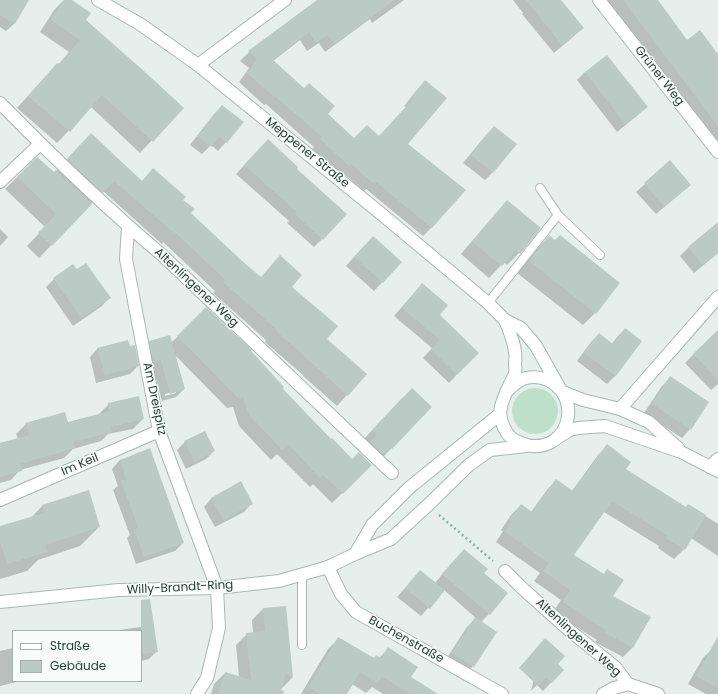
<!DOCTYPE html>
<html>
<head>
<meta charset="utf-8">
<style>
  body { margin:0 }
  #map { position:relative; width:718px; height:694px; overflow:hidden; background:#e6efeb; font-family:Poppins,sans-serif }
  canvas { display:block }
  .legend { position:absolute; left:12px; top:630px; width:130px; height:52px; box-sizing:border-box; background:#f7fbf9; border:1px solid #a3b1ad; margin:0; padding:5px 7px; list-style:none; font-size:12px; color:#24423a }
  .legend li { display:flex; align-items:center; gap:8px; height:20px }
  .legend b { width:20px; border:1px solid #a3b1ad }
</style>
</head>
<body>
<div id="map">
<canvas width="718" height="694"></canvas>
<ul class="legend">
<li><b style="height:5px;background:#fff"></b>Straße</li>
<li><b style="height:11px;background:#bbcac4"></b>Gebäude</li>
</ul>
</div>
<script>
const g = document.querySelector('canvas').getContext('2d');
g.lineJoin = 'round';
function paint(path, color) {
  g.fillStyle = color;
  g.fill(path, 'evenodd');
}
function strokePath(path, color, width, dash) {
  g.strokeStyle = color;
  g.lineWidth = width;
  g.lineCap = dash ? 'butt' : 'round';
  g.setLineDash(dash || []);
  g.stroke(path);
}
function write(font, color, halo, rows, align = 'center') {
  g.font = font + ' Poppins,sans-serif';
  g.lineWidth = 3;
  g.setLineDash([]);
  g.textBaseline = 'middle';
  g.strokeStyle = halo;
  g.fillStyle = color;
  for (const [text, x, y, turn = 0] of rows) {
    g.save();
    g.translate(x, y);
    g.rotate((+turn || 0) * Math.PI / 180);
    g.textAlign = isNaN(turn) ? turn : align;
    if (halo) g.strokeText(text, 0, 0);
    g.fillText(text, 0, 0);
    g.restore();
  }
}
paint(new Path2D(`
  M512 411a23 23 0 1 1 46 0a23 23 0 1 1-46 0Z`), '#bfe0c8');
paint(new Path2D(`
  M 0,0 L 28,0 L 15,23 L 6,31 L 0,27 Z
  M 64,0 L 70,0 L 84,20 L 182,108 L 140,153 L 91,107 L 57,143 L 17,108 L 46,76 L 58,65 L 69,52 L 40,32 L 55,9 Z
  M 318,0 L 404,0 L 372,23 L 370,19 L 325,52 L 319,43 L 307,51 L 300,40 L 273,61 L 354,139 L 379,137 L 406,107 L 404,106 L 417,90 L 425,81 L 407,144 L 432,227 L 423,236 L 366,189 L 364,191 L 342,172 L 339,174 L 312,149 L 314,147 L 266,104 L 264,105 L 239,82 L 249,68 L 240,61 L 249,52 Z
  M 513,0 L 560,0 L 582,28 L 574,36 L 554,53 L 522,14 L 523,13 Z
  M 600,0 L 656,0 L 687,41 L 718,56 L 718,149 Z
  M 585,72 L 646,107 L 638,115 L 617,132 L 577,80 Z
  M 222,106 L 226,142 L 218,151 L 211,145 L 202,154 L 190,145 L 214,114 Z
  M 494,127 L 493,172 L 485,180 L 463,163 L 486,135 Z
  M 268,140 L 295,169 L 322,239 L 314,247 L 287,223 L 289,221 L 236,174 Z
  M 80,145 L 142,181 L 153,170 L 182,200 L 190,213 L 260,278 L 290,287 L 325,339 L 347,395 L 337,406 L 303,376 L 303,375 L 265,342 L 266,340 L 213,293 L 215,291 L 163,242 L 162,244 L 103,191 L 39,258 L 27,246 L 45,227 L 5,189 L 37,158 L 54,174 Z
  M 670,162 L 681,193 L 656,214 L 636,192 Z
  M 507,202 L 519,253 L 507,265 L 504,262 L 489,278 L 461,254 L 495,214 Z
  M 718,224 L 718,253 L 694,273 L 680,256 L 688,248 Z
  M 0,229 L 8,237 L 0,246 Z
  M 549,236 L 595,313 L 583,325 L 517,273 L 537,249 Z
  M 365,245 L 401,262 L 374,291 L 346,266 Z
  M 77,271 L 110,297 L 102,306 L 73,326 L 46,287 L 54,279 Z
  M 422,284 L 438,315 L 477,353 L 449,383 L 423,358 L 432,348 L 394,316 L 414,293 Z
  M 206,309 L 331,440 L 352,460 L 371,465 L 332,503 L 313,484 L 310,487 L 277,454 L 271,460 L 239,426 L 233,407 L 227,408 L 174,354 L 184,389 L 176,397 L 162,401 L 153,368 L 142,350 L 150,342 L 171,343 ZM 176,391 L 176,393 L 165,396 L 165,394 Z
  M 625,329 L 641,342 L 615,376 L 607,384 L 577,361 L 591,342 L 599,334 L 612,344 L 617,337 Z
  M 716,332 L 718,334 L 718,384 L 711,390 L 685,363 Z
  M 98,348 L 138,366 L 130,374 L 96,383 L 90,357 Z
  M 670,378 L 690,429 L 682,438 L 644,413 L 662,386 Z
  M 403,397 L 431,407 L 383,457 L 364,439 Z
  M 109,404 L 143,419 L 133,429 L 108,434 L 101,441 L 73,449 L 64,458 L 20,470 L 11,480 L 0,483 L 0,444 L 18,439 L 16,434 L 26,424 L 67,423 L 99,415 L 99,414 Z
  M 185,442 L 214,451 L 206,459 L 186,469 L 177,450 Z
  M 607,446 L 625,469 L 685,508 L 688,505 L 718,524 L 718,556 L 691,538 L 684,549 L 674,559 L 658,548 L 659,546 L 604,512 L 573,555 L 612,596 L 649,618 L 632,648 L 623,657 L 595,642 L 597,640 L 553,612 L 561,600 L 534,581 L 540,573 L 496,542 L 503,531 L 501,530 L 511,515 L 521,505 L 531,512 L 547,490 L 556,480 L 572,491 L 598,455 Z
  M 149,450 L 183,543 L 175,551 L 136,564 L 127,538 L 130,535 L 113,490 L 118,486 L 112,469 L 120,460 Z
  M 212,498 L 252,503 L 244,512 L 215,527 L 204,507 Z
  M 42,506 L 99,527 L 80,546 L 38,560 L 27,571 L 0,579 L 0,527 L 31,518 Z
  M 456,558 L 483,573 L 489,614 L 481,622 L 473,666 L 465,675 L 445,661 L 467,627 L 476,618 L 444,590 L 421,616 L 397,597 L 420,571 L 435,583 Z
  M 285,607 L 292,678 L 281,689 L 281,688 L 279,694 L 211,694 L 214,684 L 225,673 L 239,677 L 236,645 L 247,634 L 253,633 L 252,620 L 263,609 Z
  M 153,625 L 157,651 L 149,659 L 141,661 L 141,631 L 113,631 Z
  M 339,638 L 374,659 L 379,658 L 388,649 L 410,677 L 436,694 L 383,694 L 372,687 L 366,693 L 352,684 L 346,694 L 301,694 L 328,649 Z
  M 13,648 L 13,681 L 21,681 L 0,686 L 0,651 Z
  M 711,650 L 718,654 L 718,694 L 706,694 L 688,684 L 703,658 Z
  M 541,651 L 563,670 L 543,691 L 537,685 L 531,691 Z`), '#0003');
paint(new Path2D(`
  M 0,0 L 29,0 L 15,24 L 0,15 Z
  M 64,0 L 72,0 L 91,13 L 86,20 L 145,72 L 184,108 L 153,142 L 102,95 L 70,132 L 28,96 L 57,63 L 59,64 L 80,40 L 51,20 Z
  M 317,0 L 394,0 L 335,44 L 328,35 L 316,43 L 309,32 L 273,60 L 304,88 L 309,83 L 335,106 L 328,114 L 354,138 L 367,125 L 379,136 L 414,98 L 412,96 L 425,80 L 447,98 L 408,144 L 466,190 L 432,228 L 375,181 L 373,183 L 351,164 L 349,166 L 320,139 L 322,137 L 275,96 L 274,97 L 247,73 L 257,59 L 248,51 Z
  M 526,0 L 561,0 L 584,28 L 562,45 Z
  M 623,0 L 658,0 L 687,40 L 700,30 L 718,54 L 718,126 Z
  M 607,55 L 648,107 L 625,124 L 585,72 Z
  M 222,105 L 244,122 L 227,143 L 219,137 L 211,147 L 197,136 Z
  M 494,126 L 517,144 L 493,173 L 471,155 Z
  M 91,133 L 142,181 L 153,168 L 186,197 L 183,200 L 195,209 L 191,213 L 242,261 L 261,277 L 280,255 L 302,275 L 292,287 L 338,326 L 327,339 L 367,374 L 348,396 L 313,364 L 275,330 L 276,329 L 223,282 L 225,280 L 175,232 L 174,233 L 114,181 L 103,193 L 67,159 Z
  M 268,139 L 298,167 L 297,169 L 347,214 L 323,240 L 295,214 L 297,212 L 244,165 Z
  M 37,157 L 54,172 L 56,170 L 92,204 L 52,246 L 38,233 L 56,214 L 17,177 Z
  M 670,160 L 691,185 L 664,207 L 644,183 Z
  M 507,200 L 541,228 L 520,254 L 516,250 L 502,266 L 472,242 Z
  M 718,222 L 718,252 L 702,265 L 688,247 Z
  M 549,235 L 555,240 L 560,235 L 620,283 L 596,314 L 529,261 Z
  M 373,236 L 402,262 L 383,283 L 354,257 Z
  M 86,263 L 111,298 L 81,318 L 53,278 L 73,264 L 77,269 Z
  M 422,283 L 448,305 L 440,315 L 479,353 L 457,375 L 431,349 L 440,340 L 402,308 Z
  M 206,307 L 252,350 L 251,351 L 284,387 L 283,389 L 331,439 L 332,438 L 352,459 L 359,452 L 372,465 L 343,494 L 323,475 L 320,478 L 288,444 L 282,450 L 249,415 L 243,397 L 238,398 L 177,336 Z
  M 625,328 L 642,341 L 616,376 L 584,353 L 599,333 L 613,344 Z
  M 718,330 L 718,380 L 693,354 Z
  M 170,335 L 185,389 L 170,394 L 161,360 L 153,362 L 149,341 Z
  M 128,340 L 130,346 L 135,345 L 139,366 L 105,375 L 97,348 Z
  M 670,376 L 709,402 L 691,430 L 652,404 Z
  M 412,388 L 432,407 L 392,449 L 390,447 L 383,454 L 370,442 L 377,435 L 372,430 Z
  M 139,396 L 144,419 L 111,427 L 112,432 L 73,442 L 75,448 L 20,464 L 22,471 L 0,477 L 0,443 L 29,435 L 25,423 L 65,412 L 68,422 L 110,411 L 108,403 Z
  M 205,431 L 215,451 L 195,462 L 184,441 Z
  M 607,444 L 631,462 L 626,469 L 686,507 L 688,504 L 706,515 L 685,550 L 666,538 L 668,536 L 612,501 L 574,555 L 604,574 L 607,569 L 624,580 L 613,596 L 651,617 L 633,648 L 604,632 L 606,630 L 562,602 L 570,590 L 543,571 L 549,563 L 505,532 L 512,521 L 509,520 L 521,504 L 532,512 L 556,479 L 573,491 Z
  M 150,448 L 184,543 L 144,557 L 134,529 L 138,527 L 121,481 L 126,479 L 120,460 Z
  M 241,481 L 253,504 L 223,520 L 211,498 Z
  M 89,490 L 100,527 L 45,545 L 47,552 L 7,564 L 0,542 L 0,526 L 44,513 L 42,505 Z
  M 464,549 L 488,569 L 484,573 L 508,593 L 490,615 L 442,574 Z
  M 420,570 L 445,590 L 430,609 L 405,588 Z
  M 150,599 L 158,652 L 141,654 L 141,600 Z
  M 286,606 L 293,678 L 286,674 L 281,690 L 284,691 L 283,694 L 218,694 L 225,672 L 251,680 L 246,633 L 265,631 L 263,608 Z
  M 475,617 L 497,632 L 474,667 L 452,653 Z
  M 718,636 L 718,688 L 696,676 Z
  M 338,637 L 374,658 L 376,655 L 381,658 L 388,647 L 418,667 L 411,677 L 438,694 L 410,694 L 382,676 L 378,683 L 360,672 L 347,694 L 320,694 L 309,687 Z
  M 545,638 L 565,656 L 558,664 L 564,670 L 552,683 L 546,678 L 538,686 L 519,668 Z`), '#bbcac4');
const service = new Path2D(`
  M 540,188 L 558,215
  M 488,303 L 558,215 L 600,255
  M 302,645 L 302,575`);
const minor = new Path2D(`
  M 599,0 L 718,152
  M 198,65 L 285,0
  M 0,103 C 52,156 105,207 162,255 L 392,473
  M 0,182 L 40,144
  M 128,227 L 126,259 L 159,431 L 217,588 L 219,628 L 207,678 L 197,694
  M 620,409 L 718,297
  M 710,467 L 718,459
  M 0,500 L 159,431
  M 328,567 L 341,594 L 356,612 L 502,694
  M 505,571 L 522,588 L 569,630 L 615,667 L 628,684 L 658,694
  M 603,694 L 614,688 L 628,684`);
const secondary = new Path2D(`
  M 98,0 L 140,24 L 198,65 L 379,212 L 488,303 L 505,320 L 521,328 L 536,346 L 559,387
  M 505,320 C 509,330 514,341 515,352 C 516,356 515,360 515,364 C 515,367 516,371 515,373 C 514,377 511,381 510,384 C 501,403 495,414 507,433 C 510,438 516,441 521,443 C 543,452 565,440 568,416 C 571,392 549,373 526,378 C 518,380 512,386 506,392
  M 563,392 L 583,400 L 620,409 L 649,422 L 678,448
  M 560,436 L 570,430 L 578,428 L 605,426 L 681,452 L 718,471
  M 355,554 L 372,525 L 409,488 L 500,414
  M 0,602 L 119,590 L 217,588 L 279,581 L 328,567 L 355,554 L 391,539 L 428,505 L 469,465 L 490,450 L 527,446`);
strokePath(service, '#a8b8b2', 10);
strokePath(minor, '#a8b8b2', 14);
strokePath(secondary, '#a4bbb3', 14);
strokePath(new Path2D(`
  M 439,515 L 493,561`), '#86b3a5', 2.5, [2, 3]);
strokePath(service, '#fff', 8);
strokePath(minor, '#fff', 12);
strokePath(secondary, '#fff', 12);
write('12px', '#24423a', '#f7fbf9', [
  ["Grüner Weg",659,76,52],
  ["Meppener Straße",307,153,39],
  ["Altenlingener Weg",196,288,43],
  ["Am Dreispitz",154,399,78],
  ["Im Keil",80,465,-23],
  ["Willy-Brandt-Ring",180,588,-3],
  ["Altenlingener Weg",578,638,42],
  ["Buchenstraße",406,640,29]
]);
</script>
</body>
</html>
